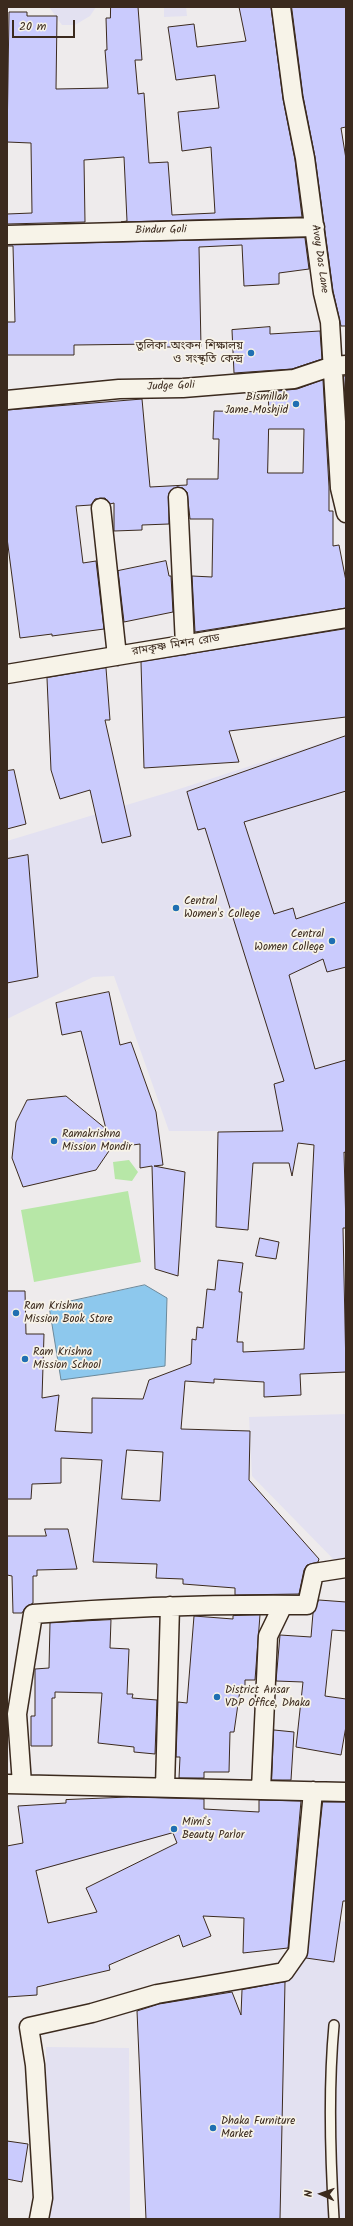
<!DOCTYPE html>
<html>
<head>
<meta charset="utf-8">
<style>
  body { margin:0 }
  #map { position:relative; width:353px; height:2226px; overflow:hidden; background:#eeebec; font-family:Kalam,sans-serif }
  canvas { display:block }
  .frame { position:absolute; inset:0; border:8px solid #3b2a1e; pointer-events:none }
  .north { position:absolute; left:301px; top:2174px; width:40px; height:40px; -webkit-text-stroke:3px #f7f3e8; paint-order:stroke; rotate:272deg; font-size:11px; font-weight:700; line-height:16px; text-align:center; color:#3b2a1e }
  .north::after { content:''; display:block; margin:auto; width:14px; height:18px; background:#3b2a1e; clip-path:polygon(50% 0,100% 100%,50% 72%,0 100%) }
  .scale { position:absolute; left:12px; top:20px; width:63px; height:18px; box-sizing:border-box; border:2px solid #3b2a1e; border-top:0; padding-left:5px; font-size:12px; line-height:14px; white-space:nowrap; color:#3b2a1e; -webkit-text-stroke:3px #f7f3e8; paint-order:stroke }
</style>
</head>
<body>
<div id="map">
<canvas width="353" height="2226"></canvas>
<div class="frame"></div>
<div class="north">N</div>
<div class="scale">20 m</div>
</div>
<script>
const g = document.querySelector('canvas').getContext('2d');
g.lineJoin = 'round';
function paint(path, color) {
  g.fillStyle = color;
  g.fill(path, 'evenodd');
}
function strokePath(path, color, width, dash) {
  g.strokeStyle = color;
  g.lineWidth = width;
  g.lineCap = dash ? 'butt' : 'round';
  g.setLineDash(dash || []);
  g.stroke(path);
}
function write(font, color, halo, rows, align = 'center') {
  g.font = font + ' Kalam,"Noto Sans Bengali",sans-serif';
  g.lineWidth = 3.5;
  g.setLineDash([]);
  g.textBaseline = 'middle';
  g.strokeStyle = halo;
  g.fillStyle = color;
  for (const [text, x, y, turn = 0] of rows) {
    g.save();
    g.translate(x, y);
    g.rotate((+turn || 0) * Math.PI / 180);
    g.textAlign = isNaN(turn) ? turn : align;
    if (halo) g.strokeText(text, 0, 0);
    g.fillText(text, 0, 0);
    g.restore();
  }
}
paint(new Path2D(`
  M 49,7 L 96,7 L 90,16 L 75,25 L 62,25 Z
  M 164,7 L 186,7 L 187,16 L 164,17 Z
  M 346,735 L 346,1113 L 290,1131 L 169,1131 L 114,976 L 93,977 L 7,1019 L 7,841 L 173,791 Z
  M 346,1414 L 346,1567 L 341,1567 L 252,1476 L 249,1417 Z
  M 340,1921 L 346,1922 L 346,2219 L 280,2219 L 285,1980 L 301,1958 L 334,1962 Z
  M 46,2047 L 129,2048 L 130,2219 L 47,2219 Z`), '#e3e1f1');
paint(new Path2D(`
  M 129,1160 L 138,1172 L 132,1181 L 115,1179 L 113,1162 Z
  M 128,1191 L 141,1262 L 34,1282 L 21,1210 Z`), '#b7e7a7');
const water = new Path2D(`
  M 145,1285 L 167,1298 L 165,1366 L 61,1380 L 49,1306 Z`);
paint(water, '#8dc8ed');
strokePath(water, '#6c899a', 1);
const building = new Path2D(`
  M 111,7 L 138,7 L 142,60 L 135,60 L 138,94 L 144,93 L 149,163 L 168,162 L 172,215 L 215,213 L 211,147 L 182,151 L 178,112 L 219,108 L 215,75 L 176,80 L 168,27 L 194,24 L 197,47 L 246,41 L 239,7 L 271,7 L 283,99 L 295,160 L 302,217 L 121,222 L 127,221 L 124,157 L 84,160 L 85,222 L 7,224 L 7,214 L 32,213 L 31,143 L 7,142 L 9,12 L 27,12 L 27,16 L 57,16 L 56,89 L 108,88 L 105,50 L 107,50 L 106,18 L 110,18 Z
  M 292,7 L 346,7 L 346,127 L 341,128 L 346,159 L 346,326 L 341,326 L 333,291 L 315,157 L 303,96 Z
  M 305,238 L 309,269 L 279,273 L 279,284 L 244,286 L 242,245 L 199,247 L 201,347 L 156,347 L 156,344 L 74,345 L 74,355 L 7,355 L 7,322 L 15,322 L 13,246 L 7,246 L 7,245 Z
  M 270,327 L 270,334 L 320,331 L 322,359 L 292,369 L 234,373 L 232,330 Z
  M 344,376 L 346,376 L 346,413 Z
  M 323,380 L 329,487 L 329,511 L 333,511 L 333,546 L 339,545 L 346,581 L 346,608 L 195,632 L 192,576 L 212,577 L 213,519 L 190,519 L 187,492 L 183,488 L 177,487 L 169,493 L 169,524 L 142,525 L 142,530 L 114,531 L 114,503 L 110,504 L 105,498 L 95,499 L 91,505 L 76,506 L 83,563 L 96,561 L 104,629 L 52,636 L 52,634 L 20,638 L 7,538 L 7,410 L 142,399 L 150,487 L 187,485 L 187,479 L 218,479 L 219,439 L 213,439 L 214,411 L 269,412 L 268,392 L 297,389 ZM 269,429 L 304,429 L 303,473 L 268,473 Z
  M 166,561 L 169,576 L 171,576 L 173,612 L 124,622 L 118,571 Z
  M 346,629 L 346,717 L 229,731 L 239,762 L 144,768 L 141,662 Z
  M 106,668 L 110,720 L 105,720 L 131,836 L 102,843 L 90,790 L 60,799 L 51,770 L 47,678 Z
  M 346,736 L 346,791 L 244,822 L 274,914 L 293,908 L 296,919 L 346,902 L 346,967 L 327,972 L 323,959 L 289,975 L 315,1069 L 346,1060 L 346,1153 L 344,1152 L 346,1228 L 343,1228 L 346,1372 L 300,1374 L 301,1395 L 264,1397 L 264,1382 L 214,1379 L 214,1383 L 185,1381 L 181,1429 L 250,1431 L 249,1480 L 319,1559 L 318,1562 L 307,1565 L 304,1570 L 299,1594 L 235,1595 L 235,1588 L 183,1584 L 183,1579 L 156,1578 L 157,1564 L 93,1562 L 102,1460 L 61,1458 L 61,1483 L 32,1484 L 31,1499 L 7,1499 L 7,1291 L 25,1291 L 26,1334 L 44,1334 L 42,1398 L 59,1395 L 55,1431 L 92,1433 L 92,1398 L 143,1399 L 149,1380 L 191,1364 L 192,1339 L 196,1340 L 197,1327 L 203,1328 L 207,1289 L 215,1290 L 218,1260 L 243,1263 L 239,1292 L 242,1292 L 237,1342 L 243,1342 L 243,1352 L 304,1349 L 314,1145 L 298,1143 L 292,1176 L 289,1163 L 253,1163 L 248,1230 L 216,1227 L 218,1132 L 283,1131 L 274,1084 L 284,1081 L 205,828 L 198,830 L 187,792 ZM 127,1450 L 163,1452 L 160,1501 L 122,1499 Z
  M 14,770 L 26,824 L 7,829 L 7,771 Z
  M 28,855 L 38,977 L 7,983 L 7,859 Z
  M 109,992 L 120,1045 L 131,1042 L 156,1112 L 163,1165 L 154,1166 L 185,1172 L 178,1276 L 155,1269 L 152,1166 L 140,1168 L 140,1144 L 111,1148 L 96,1170 L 23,1187 L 12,1158 L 16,1122 L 27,1100 L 66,1096 L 106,1129 L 81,1031 L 62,1035 L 56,1003 Z
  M 260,1238 L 279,1242 L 276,1259 L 256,1256 Z
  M 45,1529 L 68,1529 L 77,1569 L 37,1570 L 37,1576 L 33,1576 L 33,1603 L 25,1608 L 22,1613 L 13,1613 L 12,1576 L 7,1575 L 7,1536 L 46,1536 Z
  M 319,1600 L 346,1602 L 346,1631 L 332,1630 L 325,1696 L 346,1699 L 346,1726 L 341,1755 L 296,1747 L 303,1682 L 276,1681 L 280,1635 L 311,1637 L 313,1613 Z
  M 260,1615 L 255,1680 L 245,1680 L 245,1690 L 240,1690 L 234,1732 L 230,1732 L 229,1772 L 204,1772 L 204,1778 L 179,1778 L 180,1757 L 176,1757 L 178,1702 L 187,1703 L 194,1616 L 233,1619 L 233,1616 Z
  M 111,1620 L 110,1648 L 129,1649 L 127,1694 L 133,1694 L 132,1698 L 157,1700 L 155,1754 L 134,1752 L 134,1747 L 98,1743 L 102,1693 L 55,1692 L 55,1698 L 52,1698 L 52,1746 L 31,1746 L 31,1716 L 35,1716 L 35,1669 L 49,1668 L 50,1623 Z
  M 274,1730 L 294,1732 L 291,1780 L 272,1780 Z
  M 129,1797 L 204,1799 L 204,1809 L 259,1812 L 259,1800 L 301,1801 L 288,1948 L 243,1953 L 244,1918 L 203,1916 L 211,1936 L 183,1947 L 179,1935 L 109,1965 L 110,1970 L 37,1987 L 37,1995 L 7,1997 L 7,1846 L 23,1843 L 18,1806 L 66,1803 L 66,1800 ZM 173,1833 L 177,1843 L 86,1888 L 97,1912 L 48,1923 L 36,1871 Z
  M 323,1802 L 346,1802 L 346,1901 L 343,1901 L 334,1962 L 306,1958 Z
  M 285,1982 L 280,2219 L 146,2219 L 137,2011 L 159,2004 L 232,1992 L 241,2015 L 242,1990 Z
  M 7,2141 L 28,2144 L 22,2182 L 7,2179 Z`);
paint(building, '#cacbfd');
strokePath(building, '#3b2a1e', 1);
const lane = new Path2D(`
  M 334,2025 C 328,2090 330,2154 334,2219`);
const street = new Path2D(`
  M 281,7 L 293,98 L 305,158 L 323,293 L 330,322 L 340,488 L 346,513
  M 7,235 L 315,227
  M 7,400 L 119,389 L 183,388 L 294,379 L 333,366 L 346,365
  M 178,497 L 185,645
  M 101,508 L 117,656
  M 7,674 L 346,618
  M 7,1784 L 346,1792
  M 22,1784 L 17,1714 L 33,1614 C 125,1607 216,1604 307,1605 L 314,1573 L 346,1568
  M 165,1787 L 170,1606
  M 261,1789 L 268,1636 L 283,1605
  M 39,2219 L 43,2198 L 35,2065 L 29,2027 L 92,2013 L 157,1994 L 284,1972 L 298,1952 L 313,1791`);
strokePath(lane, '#3b2a1e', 12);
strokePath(street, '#3b2a1e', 21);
strokePath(lane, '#f7f3e8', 9);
strokePath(street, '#f7f3e8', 18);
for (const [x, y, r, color] of [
  [251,353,4,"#1f6fb2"],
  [296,404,4,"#1f6fb2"],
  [176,908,4,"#1f6fb2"],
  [332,941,4,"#1f6fb2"],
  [54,1141,4,"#1f6fb2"],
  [16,1313,4,"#1f6fb2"],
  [25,1359,4,"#1f6fb2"],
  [217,1697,4,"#1f6fb2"],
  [174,1829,4,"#1f6fb2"],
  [213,2128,4,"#1f6fb2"]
]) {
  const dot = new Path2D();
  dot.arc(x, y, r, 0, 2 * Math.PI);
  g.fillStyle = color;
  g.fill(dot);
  strokePath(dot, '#f7f3e8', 1.5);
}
write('11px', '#3b2a1e', '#f7f3e8', [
  ["Bindur Goli",161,231,-1],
  ["Avoy Das Lane",319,259,82],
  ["Judge Goli",171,387,-2],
  ["রামকৃষ্ণ মিশন রোড",176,646,-9]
]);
write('11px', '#3b2a1e', '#f7f3e8', [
  ["তুলিকা অংকন শিক্ষালয়",243,347,"right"],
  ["ও সংস্কৃতি কেন্দ্র",243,360,"right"],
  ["Bismillah",288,398,"right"],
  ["Jame Moshjid",288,411,"right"],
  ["Central",184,902],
  ["Women's College",184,915],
  ["Central",324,935,"right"],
  ["Women College",324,948,"right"],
  ["Ramakrishna",62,1135],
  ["Mission Mondir",62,1148],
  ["Ram Krishna",24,1307],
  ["Mission Book Store",24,1320],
  ["Ram Krishna",33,1353],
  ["Mission School",33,1366],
  ["District Ansar",225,1691],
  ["VDP Office, Dhaka",225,1704],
  ["Mimi's",182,1823],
  ["Beauty Parlor",182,1836],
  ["Dhaka Furniture",221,2122],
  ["Market",221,2135]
], 'left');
</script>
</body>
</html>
